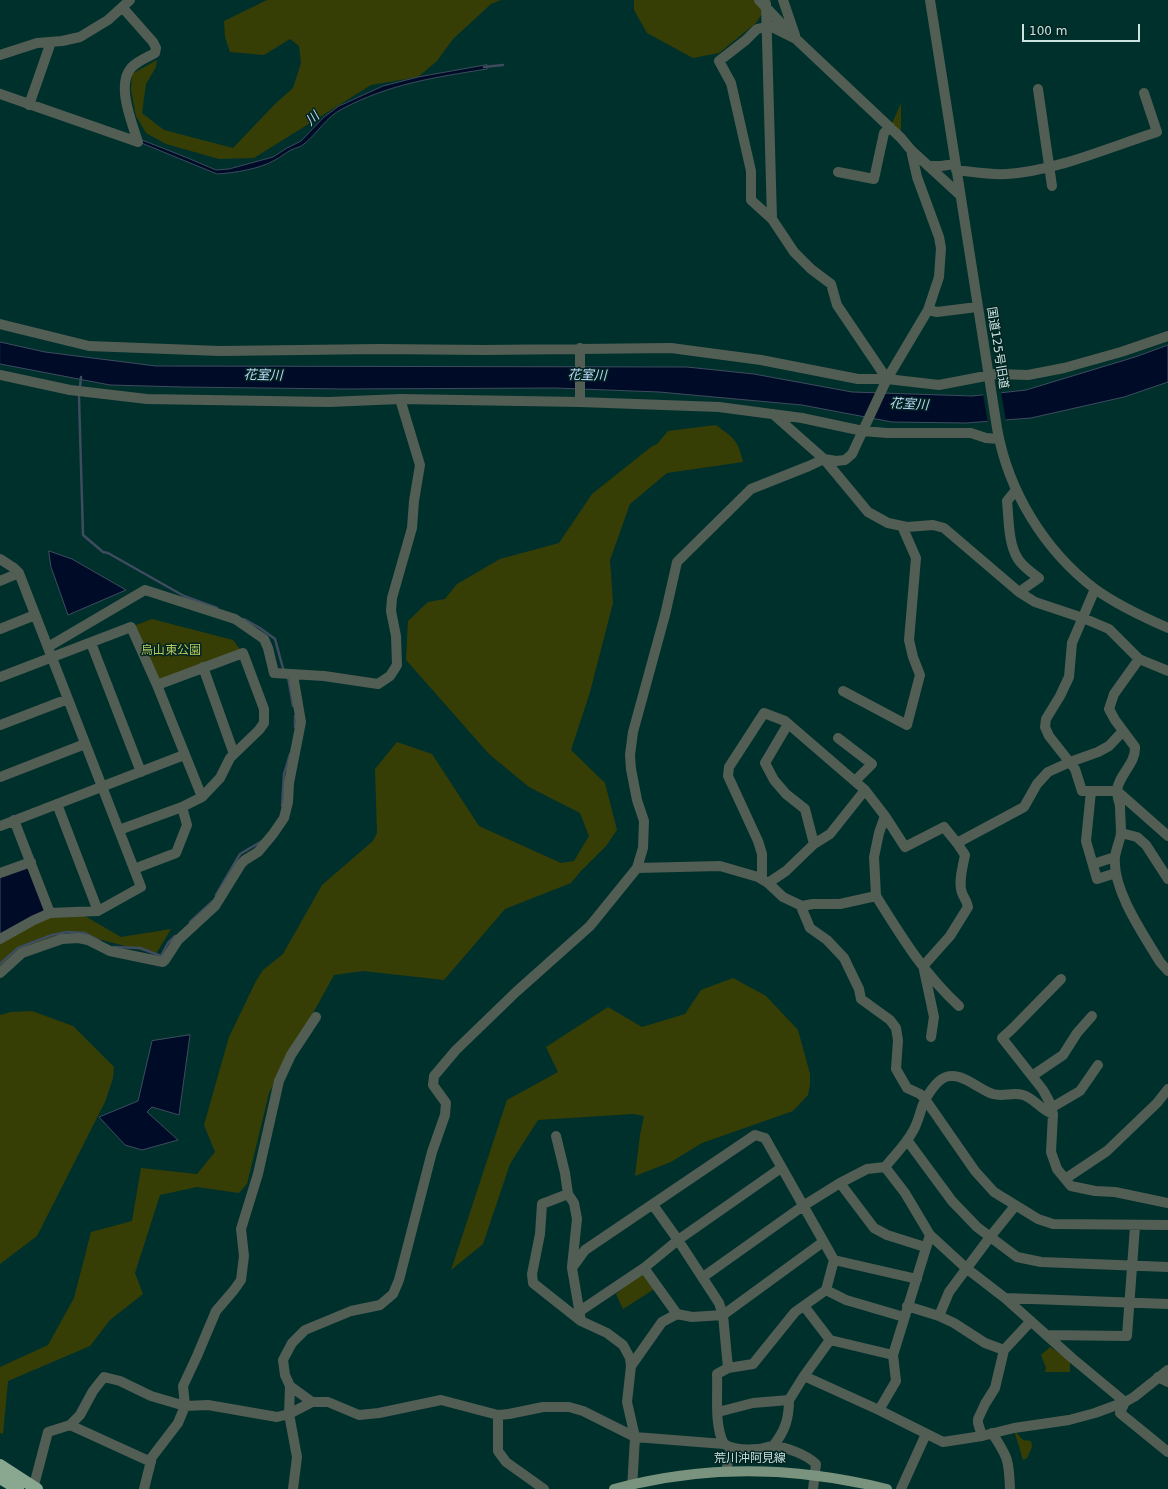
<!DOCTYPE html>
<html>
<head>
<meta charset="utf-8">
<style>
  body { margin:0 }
  #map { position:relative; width:1168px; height:1489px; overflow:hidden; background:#00302c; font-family:"DejaVu Sans",sans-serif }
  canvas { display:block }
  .scale { position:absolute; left:1022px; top:24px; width:118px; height:18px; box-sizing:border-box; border:2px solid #cce3e0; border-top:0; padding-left:5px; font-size:12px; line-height:14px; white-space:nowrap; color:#cce3e0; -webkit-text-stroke:3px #022522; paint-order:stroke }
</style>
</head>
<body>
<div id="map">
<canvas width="1168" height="1489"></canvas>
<div class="scale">100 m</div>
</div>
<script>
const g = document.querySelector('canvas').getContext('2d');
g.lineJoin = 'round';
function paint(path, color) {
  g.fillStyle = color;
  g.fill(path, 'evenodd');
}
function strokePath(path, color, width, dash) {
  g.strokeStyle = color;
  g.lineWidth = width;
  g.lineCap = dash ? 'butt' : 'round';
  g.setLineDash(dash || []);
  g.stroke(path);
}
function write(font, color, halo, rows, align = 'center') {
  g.font = font + ' "DejaVu Sans","Noto Sans JP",sans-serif';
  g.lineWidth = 3;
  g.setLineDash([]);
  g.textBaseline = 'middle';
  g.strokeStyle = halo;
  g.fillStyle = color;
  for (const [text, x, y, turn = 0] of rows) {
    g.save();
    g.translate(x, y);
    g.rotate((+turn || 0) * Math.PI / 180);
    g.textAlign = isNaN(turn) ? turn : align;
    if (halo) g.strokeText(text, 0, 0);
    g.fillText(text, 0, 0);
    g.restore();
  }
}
paint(new Path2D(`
  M 267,0 L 501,0 L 491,4 L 453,39 L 437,61 L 418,77 L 371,85 L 254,158 L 219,159 L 166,144 L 146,133 L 136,116 L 131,90 L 132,74 L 157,60 L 156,67 L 146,84 L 142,113 L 164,130 L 233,148 L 275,104 L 293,88 L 301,63 L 299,46 L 290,39 L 264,55 L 230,52 L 225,37 L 224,21 Z
  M 634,0 L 771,0 L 756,23 L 719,53 L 693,58 L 647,33 L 634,10 Z
  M 901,103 L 901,138 L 891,126 Z
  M 716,425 C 733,438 738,439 743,462 L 667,473 L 630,504 L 610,560 L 613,603 L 590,692 L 571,750 L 605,783 L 617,830 L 606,846 L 580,872 L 571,883 L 505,909 L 444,980 L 363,971 L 334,975 L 269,1093 L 247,1184 L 239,1193 L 197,1187 L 160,1195 L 135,1273 L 143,1294 L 110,1320 L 90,1346 L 8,1381 L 3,1434 L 0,1433 L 0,1367 L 48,1345 L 74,1298 L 91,1232 L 132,1221 L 141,1168 L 197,1174 L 215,1152 L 204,1125 L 229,1037 L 256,981 L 263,970 L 283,954 L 322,885 L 373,841 L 377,833 L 375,769 L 397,742 L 432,754 L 479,826 L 561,863 L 574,861 L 589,836 L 580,813 L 529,787 L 489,754 L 406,660 L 408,621 L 428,602 L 445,599 L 457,584 L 500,559 L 559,543 L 592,494 L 651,447 L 657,444 L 668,431 Z
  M 152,619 L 233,640 L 243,653 L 157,685 L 131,627 Z
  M 78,912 L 121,937 L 171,929 L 156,954 L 67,931 L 12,961 L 0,973 L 0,939 L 34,920 Z
  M 733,978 L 766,996 L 798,1030 L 810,1074 L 810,1085 L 808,1095 L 793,1111 L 702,1143 L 671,1162 L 635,1176 L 640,1135 L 644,1116 L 633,1114 L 538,1120 L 510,1164 L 483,1244 L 451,1270 L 507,1100 L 558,1072 L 546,1047 L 608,1007 L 642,1027 L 685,1014 L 701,990 Z
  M 32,1011 L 73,1026 L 114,1067 L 113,1078 L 105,1102 L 37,1236 L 0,1264 L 0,1015 L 11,1012 Z
  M 644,1270 L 656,1288 L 623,1309 L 616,1294 Z
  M 1050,1347 L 1070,1360 L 1070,1372 L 1045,1372 L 1046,1368 L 1041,1355 Z
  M 1014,1430 L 1023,1440 L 1031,1441 L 1032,1447 L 1027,1458 L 1023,1460 Z`), '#373e05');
const water = new Path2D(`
  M 487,65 L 487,69 C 436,77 389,84 342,109 C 326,117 318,133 304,144 C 301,147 295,148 291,150 C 285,153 281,157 275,160 C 260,169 234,173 217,174 L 139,142 L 0,93 L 0,89 C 72,115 145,139 216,170 L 229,169 L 273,157 L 287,148 L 301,141 L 324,117 L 339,106 L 383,86 L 418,77 Z
  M 0,342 L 45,352 L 156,366 L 687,367 L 754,374 L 852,392 L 972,396 L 1026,390 L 1135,357 L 1168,345 L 1168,382 L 1124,397 L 1031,418 L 966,423 L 892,422 L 802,405 L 659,392 L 555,388 L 343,389 L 182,387 L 110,385 L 0,364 Z
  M 49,551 L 72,559 L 126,590 L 68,615 L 51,567 Z
  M 32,863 L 51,916 L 0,936 L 0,875 Z
  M 190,1035 L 179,1115 L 152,1107 L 147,1112 L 178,1140 L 142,1150 L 125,1145 L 99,1117 L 138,1101 L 152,1041 Z`);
paint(water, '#000c27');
strokePath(water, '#3d4c5e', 1);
paint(new Path2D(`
  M 1001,391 L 1006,422 L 988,424 L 983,393 Z`), '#00302c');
strokePath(new Path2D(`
  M 484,67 L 503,65
  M 80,387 L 81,377
  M 79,397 L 83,535 L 103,552 L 108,553 L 184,596 L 217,608
  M 244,619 L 260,628 L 275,639 L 284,672
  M 288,677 L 293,706
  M 295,727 L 295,716
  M 282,806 L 284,774 L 290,754
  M 216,895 L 240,854 L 262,841
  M 190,922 L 213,901
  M 114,947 L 140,948 L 161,956 L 168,943 L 175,936
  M 0,964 L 18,948 L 52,935 L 67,932 L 85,933 L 100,941`), '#3d4c5e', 2.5);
strokePath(new Path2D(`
  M 759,0 L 796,39 L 901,138 L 911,150 L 960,195
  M 783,0 L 795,35
  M 930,0 L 997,428 C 1008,491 1044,550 1095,589 C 1117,605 1143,617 1168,628
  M 766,4 L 772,219
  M 123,8 L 153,42 L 156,48 L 155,53 C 148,57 137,61 131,68 C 116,85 132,123 138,142
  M 796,39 L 770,26 L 757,29 L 746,40 L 719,61 L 731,83 L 751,171 L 751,200 L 772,219 L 794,252 L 811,269 L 831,284 L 837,305 L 887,379
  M 0,55 L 37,43 L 62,41 L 80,37 L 108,20 L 130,0
  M 1038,89 L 1052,186
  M 0,94 L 138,142
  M 29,105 L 51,42
  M 928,166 L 941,166 L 955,164
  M 956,170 C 973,172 990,175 1007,174 C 1056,171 1110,147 1157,132 L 1144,93
  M 838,172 L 874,179 L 884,133 L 890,127
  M 928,310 L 937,312 L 977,307
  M 0,324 L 89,346 L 220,351 L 380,349 L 484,350 L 671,348 L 761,360 L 858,379 L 887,379 L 939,385 L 996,374 L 1028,375 L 1064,368 L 1121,352 L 1168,336
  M 0,375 L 70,390 L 147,399 L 329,402 L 400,399 L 580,402 L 719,407 L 802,418 L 863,431 L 887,433 L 971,433 L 986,438 L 999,439
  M 580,402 L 580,348
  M 773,414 L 824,459 L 868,512 L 888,523 L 907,527 L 933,525 L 944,528 L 1019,592 L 1035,602 L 1083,618 L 1109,629 L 1139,659 L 1168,671
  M 1016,490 L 1007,501 C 1009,520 1008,543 1018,559 C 1023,567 1032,573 1039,578 L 1019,592
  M 0,559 L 14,568 L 19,573 L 141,887 L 98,911 L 50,913 L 34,920 L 0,939
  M 0,581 L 19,573
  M 1095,589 L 1072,643 L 1069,677 L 1060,696 L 1046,719 L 1045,727 L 1049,736 L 1075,769 L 1082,791 L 1117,791 L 1168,836
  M 0,629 L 35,615
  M 91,643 L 141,772
  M 48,647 L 145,590 L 235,619 L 264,639 L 268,648 L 274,673 L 324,676 L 378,684 L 390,676 L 397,665 L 396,636 L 391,611 L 392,598 L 412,528 L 414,501 L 420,465 L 400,399
  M 1139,659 L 1114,694 L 1109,709 L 1115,720 L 1135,747 C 1136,764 1118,775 1117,791 C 1117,796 1119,801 1120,806 C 1120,814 1121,825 1121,833 C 1120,841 1116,849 1115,857 C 1112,890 1144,935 1160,962 L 1168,971
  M 203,667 L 234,754
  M 0,677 L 131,627 L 157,685 L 202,797
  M 843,691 L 907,725 L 920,675 L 913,657 L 909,640 L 916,558 L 902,526
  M 788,724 L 765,763 L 774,780 L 786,794 L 805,809 L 814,844
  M 0,725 L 68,699
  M 838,738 L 872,764 L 855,781
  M 0,777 L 85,744
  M 1091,791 L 1086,841 L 1097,879 L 1116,873
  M 57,804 L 98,911
  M 14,820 L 50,913
  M 0,826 L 184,755
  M 119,830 L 182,807
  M 1121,833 L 1137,837 L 1146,845 L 1168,879
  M 1093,864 L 1115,857
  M 637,868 L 720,866 L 758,877 L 768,883 L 783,897 L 802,906 L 813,904 L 840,904 L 876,896 L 874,857 L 879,833 L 885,816
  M 134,869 L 176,853 L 187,825 L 182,807 L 202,797 L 220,778 L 230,758 L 259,730 L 264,723 L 264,709 L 243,653 L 157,685
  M 0,873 L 31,862
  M 762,879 L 762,854 L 758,841 L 728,776 L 729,767 L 764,713 L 785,721 L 865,790
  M 768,883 L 786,871 L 814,844 L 830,834 L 865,790 L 885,816 L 905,847 L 944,827 L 957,843 L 1024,807 L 1037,784 L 1048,772 L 1070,762 L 1098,752 L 1109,746 L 1123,731
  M 876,896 C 901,936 924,974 959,1006
  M 802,906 L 802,909 L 810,928 L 827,940 L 844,958 L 859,989 L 861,999 L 890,1020 L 896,1028 L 898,1040 L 896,1069 L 907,1088 L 920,1094 L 925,1099 L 975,1171 L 994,1192 L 1038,1219 L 1053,1224 L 1168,1225
  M 0,973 L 22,953 L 62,939 L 78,938 L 88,940 L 110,951 L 163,962 L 165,960 L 178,940 L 215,906 L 241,864 L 245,860 L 258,852 L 273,834 L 284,818 L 288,802 L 289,783 L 301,722 L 293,675
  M 1061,979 L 1012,1029 L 1002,1038 L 1043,1090 L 1049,1101 L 1053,1114 L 1051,1152 L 1057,1169 L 1071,1186 L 1095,1191 L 1115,1192 L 1168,1203
  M 931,1037 L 934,1017 L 924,970 L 925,964 L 950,936 L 968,907 C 967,901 964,898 962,893 C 958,882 963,866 965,855 L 957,843
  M 1032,1076 L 1063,1055 L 1077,1033 L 1092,1016
  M 1051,1108 L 1080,1091 L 1098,1065
  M 556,1136 L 565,1173 L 568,1194 L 542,1204 L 540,1234 L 532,1274 L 533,1283 L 581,1321 L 607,1333 L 623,1345 L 630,1358 L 631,1366 L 627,1402 L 635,1437 L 632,1489
  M 907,1140 L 952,1201 L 977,1227 L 1017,1257 L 1041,1262 L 1168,1267
  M 885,1167 L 905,1193 L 930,1235 L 966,1268 L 1005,1298 L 1072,1358 L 1125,1402
  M 1065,1179 L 1107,1151 L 1157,1103 L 1168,1089
  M 840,1183 L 874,1228 L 887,1235 L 925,1247
  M 568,1194 L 574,1203 L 577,1219 L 572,1267
  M 653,1205 L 678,1240 L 719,1303 L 723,1315 L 728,1368
  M 930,1235 L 893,1355 L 896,1381 L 879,1410 L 943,1442 L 982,1436 L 1014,1428 L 1069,1420 L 1095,1413 L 1125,1402 L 1134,1397 L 1168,1370
  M 644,1268 L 677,1314 L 692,1317 L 723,1315 L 823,1242
  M 703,1277 L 803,1206 L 840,1183 L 867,1169 L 885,1167 C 894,1156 906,1144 913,1131 C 919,1121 920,1110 925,1100 C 930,1091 940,1076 951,1076 C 965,1075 980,1090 993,1094 C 1003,1097 1013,1092 1023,1095 C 1034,1098 1042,1111 1053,1114
  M 826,1290 L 846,1300 L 904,1317
  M 1005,1298 L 1168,1304
  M 804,1306 L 830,1340 L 893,1355
  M 907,1306 L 939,1316 L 954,1323 L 985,1343 L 1004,1350
  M 580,1311 L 644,1268 L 678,1240 L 781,1168
  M 939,1316 L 949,1292 L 990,1237 L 1015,1206
  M 581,1321 L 572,1268 L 585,1250 L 755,1135 L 765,1138 L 834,1260 L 917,1279
  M 1046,1335 L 1127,1336 L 1135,1226
  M 631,1366 L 662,1322 L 677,1314
  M 804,1376 L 879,1410
  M 1158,1377 L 1168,1382
  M 290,1386 L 312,1402
  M 789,1400 L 804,1376 L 830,1340
  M 1125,1402 L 1120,1413 L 1168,1452
  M 718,1412 L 753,1403 L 789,1400 C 789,1419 785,1431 773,1446
  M 498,1415 L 498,1451 L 506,1462 L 544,1489
  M 70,1425 L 151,1462
  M 992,1433 C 1008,1457 1009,1460 1010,1489
  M 982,1436 L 978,1423 L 978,1419 L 985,1404 L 995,1388 L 1004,1350 L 1031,1321
  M 724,1444 C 714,1426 718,1395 717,1374 L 728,1368 L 753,1364 L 795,1312 L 826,1290 L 834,1260
  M 726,1471 L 731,1448
  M 33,1489 L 48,1432 L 70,1425 L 80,1415 L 93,1391 L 104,1377 L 120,1381 L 151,1396 L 185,1406 L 208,1405 L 277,1417 L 289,1414 L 312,1402 L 328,1402 L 359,1415 L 379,1413 L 441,1400 L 498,1415 L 509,1414 L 543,1407 L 569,1407 L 583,1411 L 635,1437 L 724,1444 C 734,1450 747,1450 758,1449 C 763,1449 768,1446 773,1446 C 787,1447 807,1455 816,1464 L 813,1489
  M 144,1489 L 152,1457 L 178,1423 L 185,1406 L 183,1386 L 197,1356 L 216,1311 L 234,1290 L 241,1280 L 244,1256 L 241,1229 L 258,1174 L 279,1081 L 291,1055 L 316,1017
  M 293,1489 L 297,1457 L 289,1414 L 290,1386 L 285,1375 L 283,1360 L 292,1343 L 305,1330 L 351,1311 L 380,1305 L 393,1294 L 399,1280 L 432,1152 L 445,1115 L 446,1103 L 433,1085 L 434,1076 L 456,1050 L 516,992 L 590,926 L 637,868 L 643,848 L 644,821 L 637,800 L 631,769 L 630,755 L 633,732 L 665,615 L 677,562 L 751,489 L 809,466 L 824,459 L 836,461 L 845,460 L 852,454 L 887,379 L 928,310 L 939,277 L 941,248 L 939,237 L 917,177 L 911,150
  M 901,1489 L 926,1434`), '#525e54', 10);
strokePath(new Path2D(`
  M 614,1489 C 706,1464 795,1466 887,1489`), '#79937e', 10);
strokePath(new Path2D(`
  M 0,1465 L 37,1489
  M 0,1478 L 18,1489`), '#89a88f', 12);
write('12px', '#cce3e0', '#022522', [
  ["国道125号旧道",997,348,81],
  ["荒川沖阿見線",750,1459]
]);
write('12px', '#bac95d', '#022522', [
  ["烏山東公園",171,651]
]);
write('italic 13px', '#bed7f8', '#022522', [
  ["川",313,119,-43],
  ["花室川",263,376,1],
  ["花室川",587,376,1],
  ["花室川",909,405,3]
]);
</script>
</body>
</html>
